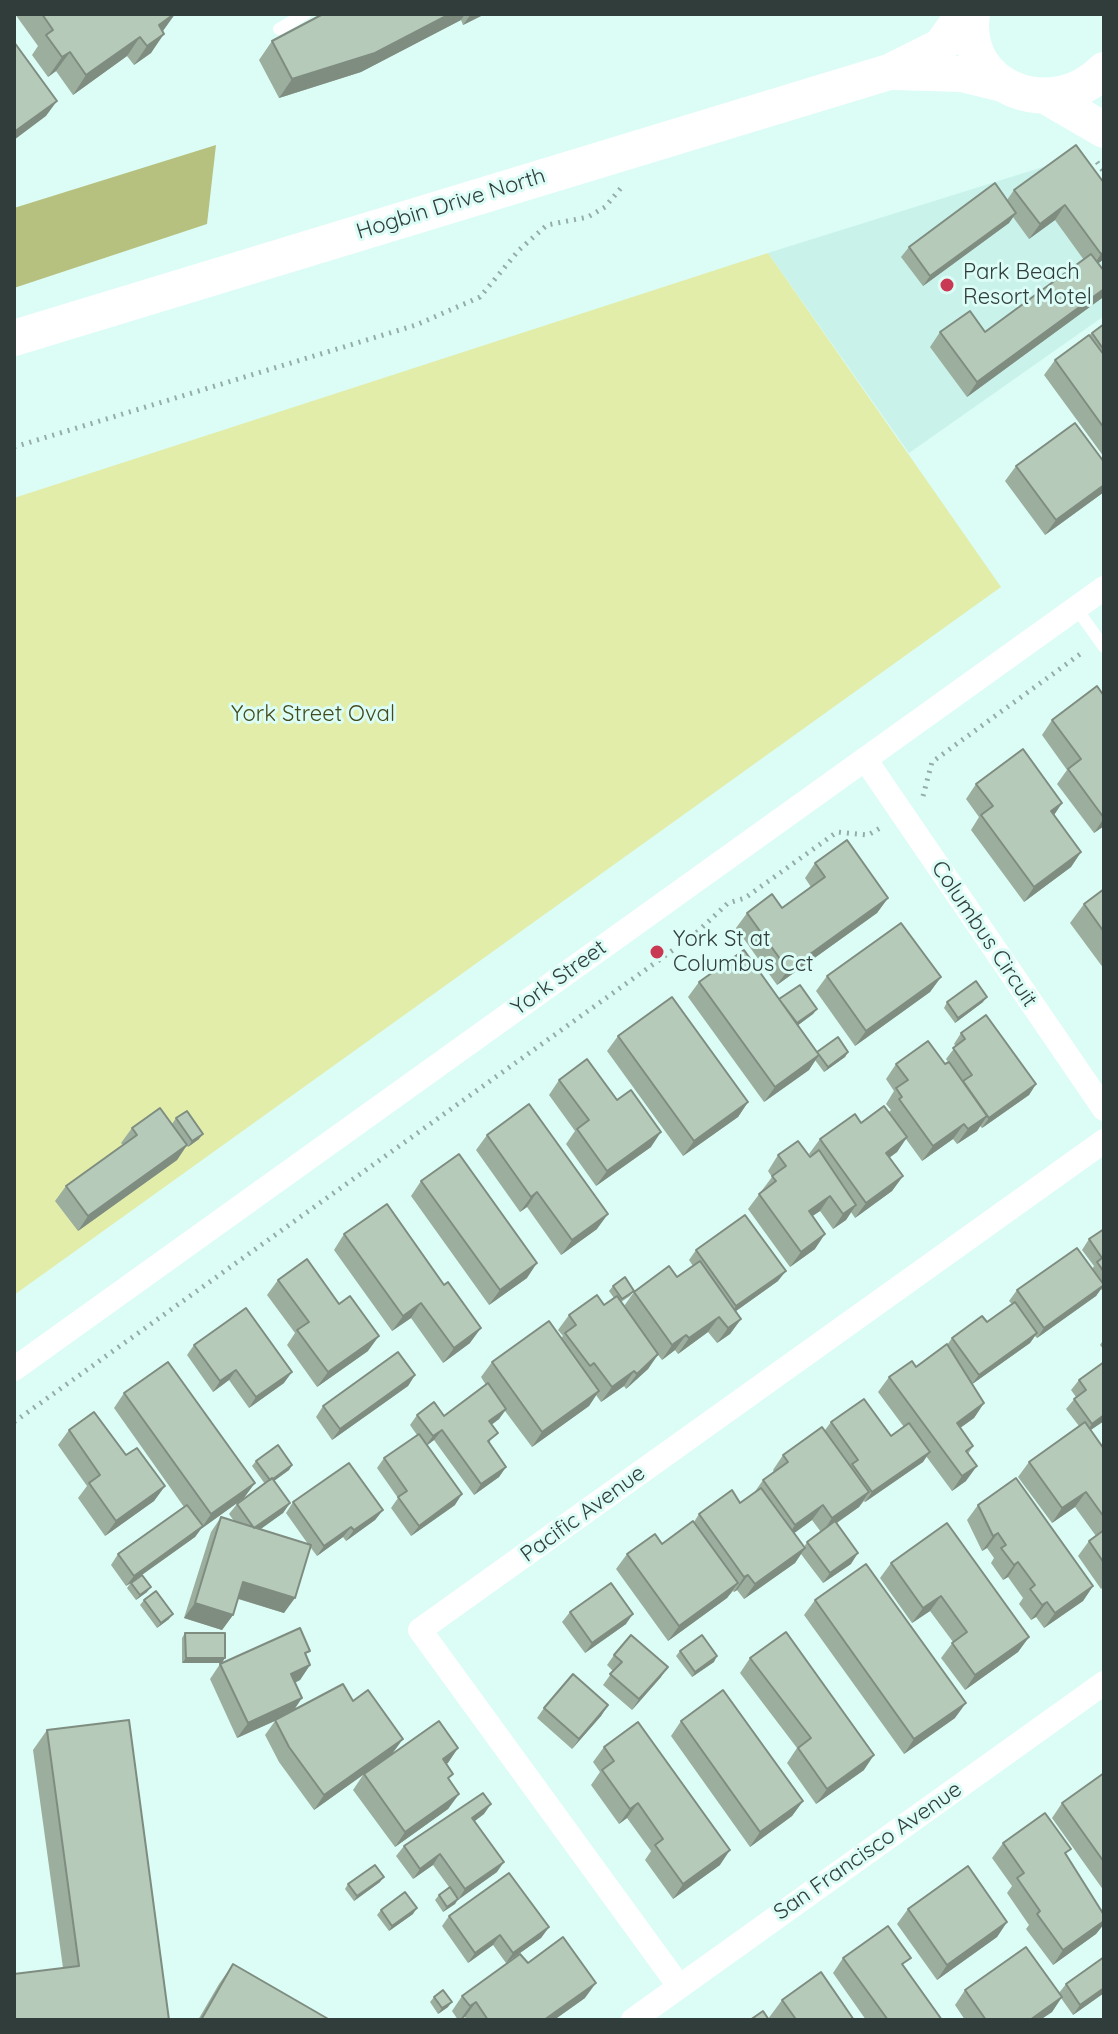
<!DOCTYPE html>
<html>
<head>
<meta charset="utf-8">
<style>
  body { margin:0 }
  #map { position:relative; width:1118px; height:2034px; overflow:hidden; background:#dcfcf6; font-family:Quicksand,sans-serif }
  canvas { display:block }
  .frame { position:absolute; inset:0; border:16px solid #303d3b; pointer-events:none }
</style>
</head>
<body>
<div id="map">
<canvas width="1118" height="2034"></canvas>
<div class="frame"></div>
</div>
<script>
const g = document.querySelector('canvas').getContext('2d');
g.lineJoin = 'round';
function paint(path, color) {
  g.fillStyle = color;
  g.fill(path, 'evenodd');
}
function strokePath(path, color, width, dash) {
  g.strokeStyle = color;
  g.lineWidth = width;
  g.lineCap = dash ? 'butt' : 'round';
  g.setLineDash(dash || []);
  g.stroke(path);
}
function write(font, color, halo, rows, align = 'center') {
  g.font = font + ' Quicksand,sans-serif';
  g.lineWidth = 6;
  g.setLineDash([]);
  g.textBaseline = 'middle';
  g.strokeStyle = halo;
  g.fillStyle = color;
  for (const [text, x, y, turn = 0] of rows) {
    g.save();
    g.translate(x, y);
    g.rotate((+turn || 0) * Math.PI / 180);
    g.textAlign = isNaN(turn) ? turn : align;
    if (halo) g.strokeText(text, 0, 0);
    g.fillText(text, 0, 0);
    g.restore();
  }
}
paint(new Path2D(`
  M 1075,157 L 1104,196 L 1104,316 L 909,453 L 768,253 Z`), '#c8f2ea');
paint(new Path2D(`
  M 768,253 L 1001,587 L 14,1295 L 14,498 Z`), '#e2edaa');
paint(new Path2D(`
  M 216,145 L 207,224 L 14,288 L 14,208 Z`), '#b7c17f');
strokePath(new Path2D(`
  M 1097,162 L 1104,172
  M 14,447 L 416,325 L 480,297 L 519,250 L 547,225 L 588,217 L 605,207 L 621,188
  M 923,796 L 932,762 L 1083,652
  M 14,1422 L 694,935 L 728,903 L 745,898 L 837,832 L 868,835 L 880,828`), '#95ada9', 5, [2, 6]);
strokePath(new Path2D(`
  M 279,29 L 305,14
  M 1076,608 L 1104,647`), '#fff', 12);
strokePath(new Path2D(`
  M 865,759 L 1104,1109
  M 14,1369 L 1104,588
  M 679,1986 L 420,1630 L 1104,1141
  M 633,2020 L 1104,1683`), '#fff', 24);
strokePath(new Path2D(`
  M 972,14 C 961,90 1054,122 1104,70
  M 894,72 L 962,74 L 1003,84
  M 1049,98 L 1104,130
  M 14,338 L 889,72 L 941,46 L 964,14`), '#fff', 36);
paint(new Path2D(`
  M 15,14 L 175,14 L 163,31 L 151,53 L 134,65 L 127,56 L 73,95 L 56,71 L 48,77 L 32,55 L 38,46 Z
  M 323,14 L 485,14 L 463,25 L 461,20 L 361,72 L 279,98 L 259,60 L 272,41 Z
  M 1076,145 L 1104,259 L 1098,263 L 1104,271 L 1104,295 L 1102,298 L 967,397 L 930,347 L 940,332 L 985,332 L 1084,260 L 1055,220 L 1029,239 L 1013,217 L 1009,223 L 923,286 L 901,257 L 909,247 L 1007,200 L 1014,190 Z
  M 1104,324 L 1104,457 L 1044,375 L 1055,360 Z
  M 1104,462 L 1104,492 L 1045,535 L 1005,481 L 1016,466 Z
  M 1104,696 L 1104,826 L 1094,833 L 1057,784 L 1067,770 L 1042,735 L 1052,720 Z
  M 976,784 L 1062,803 L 1054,815 L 1081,852 L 1071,867 L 1024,902 L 971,830 L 979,817 L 966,799 Z
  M 815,863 L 888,898 L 877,913 L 777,985 L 736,928 L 747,913 L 782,908 L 811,887 L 805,878 Z
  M 1104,889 L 1104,969 L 1070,923 L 1084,904 Z
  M 827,976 L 941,977 L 930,992 L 855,1046 L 816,991 Z
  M 699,982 L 779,999 L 817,1009 L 813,1014 L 798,1025 L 817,1052 L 848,1052 L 845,1057 L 824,1072 L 815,1060 L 809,1070 L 764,1102 L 688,997 Z
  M 947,1002 L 983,1002 L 955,1023 L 944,1008 Z
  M 961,1033 L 1036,1084 L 1029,1095 L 982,1128 L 980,1126 L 977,1131 L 957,1144 L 953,1139 L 922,1161 L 906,1139 L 897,1152 L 889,1158 L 903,1176 L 892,1191 L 855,1218 L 851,1212 L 846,1220 L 833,1229 L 820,1211 L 812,1216 L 815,1249 L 790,1267 L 748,1209 L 772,1177 L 768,1171 L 778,1155 L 810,1157 L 811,1156 L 809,1154 L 820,1139 L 889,1112 L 891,1110 L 886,1104 L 894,1091 L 886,1079 L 896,1064 L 945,1064 L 948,1062 L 946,1059 L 956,1046 L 954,1044 Z
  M 618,1036 L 748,1102 L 738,1117 L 683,1156 L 607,1051 Z
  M 559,1080 L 651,1147 L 596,1186 L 566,1144 L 575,1131 L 549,1095 Z
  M 176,1118 L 199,1139 L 188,1147 L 172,1124 Z
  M 132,1128 L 187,1145 L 177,1160 L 78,1231 L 55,1201 L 66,1186 L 123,1145 L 121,1143 Z
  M 487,1135 L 597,1229 L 561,1255 L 527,1207 L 520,1212 L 476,1150 Z
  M 421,1181 L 527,1278 L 489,1305 L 411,1196 Z
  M 1104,1229 L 1104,1293 L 1101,1289 L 1096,1296 L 1037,1338 L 1035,1336 L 1030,1343 L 972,1384 L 984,1403 L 974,1418 L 960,1428 L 973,1446 L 968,1454 L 966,1481 L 952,1491 L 926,1456 L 923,1462 L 865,1502 L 864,1501 L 859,1507 L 837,1523 L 851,1564 L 823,1583 L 801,1554 L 795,1563 L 744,1599 L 737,1590 L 734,1592 L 733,1591 L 727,1598 L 668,1641 L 616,1569 L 627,1554 L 662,1544 L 694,1522 L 699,1514 L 740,1503 L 754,1493 L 763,1480 L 774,1472 L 773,1470 L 783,1455 L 825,1430 L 831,1422 L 891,1436 L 904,1427 L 878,1392 L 889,1377 L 916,1367 L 947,1345 L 952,1338 L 987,1322 L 1012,1304 L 1009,1301 L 1017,1290 L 1092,1269 L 1094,1266 L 1082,1250 L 1089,1239 ZM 812,1520 L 821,1532 L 807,1542 L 804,1547 L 794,1533 Z
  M 344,1234 L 470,1343 L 443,1363 L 411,1318 L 392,1331 L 334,1250 Z
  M 696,1250 L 778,1281 L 736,1311 L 741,1319 L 730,1334 L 717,1343 L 708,1332 L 678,1354 L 675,1350 L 662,1360 L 658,1355 L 648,1369 L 626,1389 L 624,1386 L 601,1402 L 596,1395 L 589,1406 L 532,1447 L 505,1411 L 499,1419 L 491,1425 L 490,1444 L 506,1467 L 499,1477 L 474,1495 L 434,1440 L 427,1445 L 455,1505 L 411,1536 L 391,1508 L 398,1498 L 377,1468 L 384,1458 L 417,1435 L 410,1425 L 417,1415 L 444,1416 L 486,1385 L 481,1377 L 492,1362 L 561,1338 L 563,1336 L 558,1330 L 569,1315 L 604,1305 L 614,1298 L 609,1291 L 613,1286 L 634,1291 L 630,1296 L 621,1302 L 624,1306 L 634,1292 L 677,1277 L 693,1266 L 689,1260 Z
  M 278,1280 L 368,1351 L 317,1387 L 287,1345 L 295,1333 L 267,1295 Z
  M 1104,1339 L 1104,1350 L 1100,1345 Z
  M 194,1345 L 284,1383 L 249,1408 L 229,1380 L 213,1392 L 187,1355 Z
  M 1104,1362 L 1104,1421 L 1090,1430 L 1104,1449 L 1104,1587 L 1101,1589 L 1078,1556 L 1089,1541 L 1096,1536 L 1075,1507 L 1052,1523 L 1018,1477 L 1029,1462 L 1079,1426 L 1066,1409 L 1076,1397 L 1071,1390 L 1079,1380 Z
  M 415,1375 L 408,1386 L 332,1440 L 316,1417 L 323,1406 Z
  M 124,1393 L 244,1498 L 201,1529 L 195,1537 L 142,1575 L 147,1592 L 136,1600 L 127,1588 L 130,1584 L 126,1586 L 111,1565 L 118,1554 L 184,1507 L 114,1408 Z
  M 69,1430 L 165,1486 L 154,1501 L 105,1536 L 78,1498 L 87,1486 L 58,1445 Z
  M 256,1461 L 292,1465 L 289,1470 L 274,1481 L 290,1503 L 283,1513 L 260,1529 L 308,1544 L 286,1513 L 293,1502 L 383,1510 L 375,1520 L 346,1541 L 343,1537 L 317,1556 L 311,1548 L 284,1613 L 238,1599 L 233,1615 L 222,1630 L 184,1618 L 211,1532 L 221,1517 L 234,1521 L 229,1514 L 237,1504 L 265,1484 L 252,1466 Z
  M 978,1505 L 1093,1586 L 1083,1601 L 1044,1628 L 1036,1617 L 1031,1620 L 1019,1604 L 1023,1598 L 1008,1577 L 1003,1580 L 991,1563 L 994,1558 L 987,1548 L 982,1551 L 967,1520 Z
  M 891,1563 L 1029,1637 L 1018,1652 L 965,1690 L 941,1658 L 953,1642 L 930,1611 L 912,1623 L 880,1578 Z
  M 144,1600 L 169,1619 L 157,1628 L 140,1605 Z
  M 815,1600 L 955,1718 L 904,1754 L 804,1615 Z
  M 570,1612 L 626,1624 L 585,1653 L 562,1622 Z
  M 185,1633 L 225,1633 L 182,1663 L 182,1638 Z
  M 680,1651 L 714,1662 L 692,1677 L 676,1656 Z
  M 614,1655 L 661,1677 L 632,1710 L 603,1685 L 613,1671 L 607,1665 Z
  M 306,1656 L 310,1665 L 300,1680 L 295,1683 L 294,1710 L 353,1701 L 392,1754 L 458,1748 L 446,1764 L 449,1780 L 459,1794 L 448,1809 L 395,1847 L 353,1790 L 363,1775 L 314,1810 L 279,1762 L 265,1735 L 275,1721 L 237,1738 L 210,1679 L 220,1664 Z
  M 750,1658 L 864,1770 L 816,1804 L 787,1763 L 797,1748 L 740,1673 Z
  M 608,1705 L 601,1716 L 572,1749 L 537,1718 L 544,1708 Z
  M 681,1721 L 803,1801 L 792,1816 L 750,1847 L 671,1736 Z
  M 47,1730 L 169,2020 L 63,1968 L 33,1750 Z
  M 604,1747 L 720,1865 L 673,1899 L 645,1860 L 651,1851 L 627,1818 L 619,1824 L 591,1785 L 600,1772 L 593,1762 Z
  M 1104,1773 L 1104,1891 L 1052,1818 L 1062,1803 Z
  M 484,1814 L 475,1821 L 497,1872 L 458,1899 L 455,1904 L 443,1912 L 435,1900 L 439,1895 L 449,1887 L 433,1865 L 413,1879 L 396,1856 L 404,1846 Z
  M 1003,1843 L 1066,1856 L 1104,1915 L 1104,1924 L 1096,1934 L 1053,1965 L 1026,1929 L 1029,1925 L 1007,1893 L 1012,1886 L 992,1858 Z
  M 380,1882 L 354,1901 L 345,1889 L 348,1884 Z
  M 908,1909 L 1007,1922 L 997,1937 L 937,1980 L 897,1924 Z
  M 381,1910 L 413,1914 L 389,1931 L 377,1915 Z
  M 449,1916 L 549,1927 L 541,1938 L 506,1963 L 493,1945 L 468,1963 L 442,1926 Z
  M 1104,1957 L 1104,1993 L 1073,2015 L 1061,1998 L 1052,2012 L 1040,2020 L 965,2020 L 955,2005 L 965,1990 L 1059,1993 L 1066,1984 Z
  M 843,1958 L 904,1967 L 942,2020 L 866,2020 L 833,1973 Z
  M 528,1963 L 585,1998 L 554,2020 L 467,2020 L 465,2017 L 458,2020 L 452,2011 L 462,1996 Z
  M 233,1964 L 330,2020 L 198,2020 L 219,1984 Z
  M 434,1997 L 448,2007 L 438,2014 L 430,2002 Z
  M 782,2000 L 854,2020 L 750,2020 L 768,2019 Z`), '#9cae9e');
paint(new Path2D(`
  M 175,14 L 162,32 L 145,44 L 159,25 Z
  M 450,14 L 465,14 L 461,20 L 361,72 L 279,98 L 292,79 Z
  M 471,14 L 485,14 L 463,25 Z
  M 164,34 L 151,53 L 134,65 L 147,46 Z
  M 140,37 L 127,56 L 73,95 L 86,75 Z
  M 70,52 L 56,71 L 48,77 L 62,57 Z
  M 57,101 L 46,116 L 14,140 L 14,132 Z
  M 1065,205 L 1055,220 L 1029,239 L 1040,224 Z
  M 1016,213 L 1009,223 L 923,286 L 930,276 Z
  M 1104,252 L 1104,259 L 1091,269 L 1101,254 Z
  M 1104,289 L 1104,295 L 1102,298 L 967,397 L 977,382 Z
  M 1104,485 L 1104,492 L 1045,535 L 1056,520 Z
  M 1062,803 L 1052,818 L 1051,811 Z
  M 1104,818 L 1104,826 L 1094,833 Z
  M 1081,852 L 1071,867 L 1024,902 L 1034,887 Z
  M 888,898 L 877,913 L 777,985 L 788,970 Z
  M 941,977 L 930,992 L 855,1046 L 866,1031 Z
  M 987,997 L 983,1002 L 955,1023 L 958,1018 Z
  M 817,1009 L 813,1014 L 793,1029 L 796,1024 Z
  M 848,1052 L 845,1057 L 824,1072 L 828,1067 Z
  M 819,1055 L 809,1070 L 764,1102 L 775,1087 Z
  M 1036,1084 L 1029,1095 L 982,1128 L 989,1118 Z
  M 748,1102 L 738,1117 L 683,1156 L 694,1141 Z
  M 987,1116 L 977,1131 L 957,1144 L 968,1129 Z
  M 964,1124 L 953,1139 L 922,1161 L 933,1146 Z
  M 661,1132 L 651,1147 L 596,1186 L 607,1171 Z
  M 203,1134 L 199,1139 L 188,1147 L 192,1141 Z
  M 907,1137 L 897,1152 L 875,1168 L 886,1153 Z
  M 187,1145 L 177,1160 L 78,1231 L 88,1216 Z
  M 903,1176 L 892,1191 L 855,1218 L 866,1203 Z
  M 537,1192 L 527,1207 L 520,1212 L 531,1197 Z
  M 830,1196 L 820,1211 L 798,1226 L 809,1211 Z
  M 856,1205 L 846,1220 L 833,1229 L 843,1214 Z
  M 608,1214 L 597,1229 L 561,1255 L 572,1240 Z
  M 825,1234 L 815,1249 L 790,1267 L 801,1252 Z
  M 537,1263 L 527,1278 L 489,1305 L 500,1290 Z
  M 786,1271 L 778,1281 L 729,1316 L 736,1306 Z
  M 1104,1285 L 1096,1296 L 1037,1338 L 1044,1328 Z
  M 421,1303 L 411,1318 L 392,1331 L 403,1316 Z
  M 719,1317 L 708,1332 L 678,1354 L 689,1338 Z
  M 741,1319 L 730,1334 L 717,1343 L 728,1328 Z
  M 481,1328 L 470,1343 L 443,1363 L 454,1348 Z
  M 1037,1333 L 1030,1343 L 971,1385 L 979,1375 Z
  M 686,1335 L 675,1350 L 662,1360 L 672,1345 Z
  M 379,1336 L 368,1351 L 317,1387 L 328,1372 Z
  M 658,1354 L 648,1369 L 626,1389 L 637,1374 Z
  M 236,1370 L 229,1380 L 213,1392 L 220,1381 Z
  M 634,1371 L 624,1386 L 601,1402 L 612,1387 Z
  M 292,1372 L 284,1383 L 249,1408 L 256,1397 Z
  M 415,1375 L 408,1386 L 332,1440 L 340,1429 Z
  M 599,1391 L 589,1406 L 532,1447 L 542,1432 Z
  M 984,1403 L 974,1418 L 946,1438 L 957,1423 Z
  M 506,1409 L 499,1419 L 482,1432 L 489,1421 Z
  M 1104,1415 L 1104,1421 L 1085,1434 L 1092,1424 Z
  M 442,1430 L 434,1440 L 425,1447 L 433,1436 Z
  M 930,1452 L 923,1462 L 865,1502 L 872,1492 Z
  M 292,1465 L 289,1470 L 267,1486 L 270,1481 Z
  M 977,1466 L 966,1481 L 952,1491 L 962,1476 Z
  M 506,1467 L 499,1477 L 474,1495 L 481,1484 Z
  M 255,1483 L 244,1498 L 201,1529 L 211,1514 Z
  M 165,1486 L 154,1501 L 105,1536 L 116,1521 Z
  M 869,1492 L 859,1507 L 822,1533 L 832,1518 Z
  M 1086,1492 L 1075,1507 L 1052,1523 L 1062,1508 Z
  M 462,1494 L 455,1505 L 411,1536 L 419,1526 Z
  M 290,1503 L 283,1513 L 247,1539 L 254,1528 Z
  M 823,1505 L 812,1520 L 785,1540 L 795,1525 Z
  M 383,1510 L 375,1520 L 346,1541 L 354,1530 Z
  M 203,1526 L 195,1537 L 126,1586 L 134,1576 Z
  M 351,1527 L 343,1537 L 317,1556 L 324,1546 Z
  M 998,1533 L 987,1548 L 982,1551 L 993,1536 Z
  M 805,1548 L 795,1563 L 744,1599 L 755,1584 Z
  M 858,1553 L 851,1564 L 823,1583 L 830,1573 Z
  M 1018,1562 L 1008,1577 L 1003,1580 L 1014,1565 Z
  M 748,1575 L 737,1590 L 734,1592 L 744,1577 Z
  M 243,1582 L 295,1598 L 284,1613 L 233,1597 Z
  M 738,1583 L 727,1598 L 668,1641 L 679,1626 Z
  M 1093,1586 L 1083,1601 L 1044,1628 L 1055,1613 Z
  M 151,1587 L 147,1592 L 136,1600 L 140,1595 Z
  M 941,1596 L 930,1611 L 912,1623 L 923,1608 Z
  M 1047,1602 L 1036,1617 L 1031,1620 L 1042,1605 Z
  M 195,1603 L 233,1615 L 222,1630 L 184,1618 Z
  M 173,1614 L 169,1619 L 157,1628 L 161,1623 Z
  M 633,1614 L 626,1624 L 585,1653 L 592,1643 Z
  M 1029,1637 L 1018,1652 L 965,1690 L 975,1675 Z
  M 717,1656 L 714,1662 L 692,1677 L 695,1672 Z
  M 186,1658 L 225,1658 L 222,1663 L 182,1663 Z
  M 310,1665 L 300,1680 L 281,1689 L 291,1674 Z
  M 668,1667 L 661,1677 L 632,1710 L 639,1699 Z
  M 302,1698 L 292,1713 L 237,1738 L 248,1723 Z
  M 966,1703 L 955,1718 L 904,1754 L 914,1739 Z
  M 608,1705 L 601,1716 L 572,1749 L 579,1739 Z
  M 403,1739 L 392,1754 L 314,1810 L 324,1795 Z
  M 458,1748 L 448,1763 L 432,1774 L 443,1759 Z
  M 874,1755 L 864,1770 L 816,1804 L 827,1789 Z
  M 459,1794 L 448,1809 L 395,1847 L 405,1832 Z
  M 803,1801 L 792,1816 L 750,1847 L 760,1832 Z
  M 638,1803 L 627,1818 L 619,1824 L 630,1809 Z
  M 491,1804 L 484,1814 L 465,1828 L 472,1818 Z
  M 730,1850 L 720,1865 L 673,1899 L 683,1884 Z
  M 440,1854 L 433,1865 L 413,1879 L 420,1869 Z
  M 504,1862 L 497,1872 L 458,1900 L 465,1889 Z
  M 384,1877 L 380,1882 L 354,1901 L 357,1896 Z
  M 458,1899 L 455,1904 L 443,1912 L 447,1907 Z
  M 417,1908 L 413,1914 L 389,1931 L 392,1926 Z
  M 1104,1921 L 1104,1924 L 1096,1934 L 1053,1965 L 1063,1950 Z
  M 1007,1922 L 997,1937 L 937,1980 L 947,1965 Z
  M 549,1927 L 541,1938 L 506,1963 L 513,1953 Z
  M 500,1935 L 493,1945 L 468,1963 L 475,1953 Z
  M 596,1983 L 585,1998 L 554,2020 L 544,2020 Z
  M 1104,1988 L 1104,1993 L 1073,2015 L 1080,2005 Z
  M 1062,1997 L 1052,2012 L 1040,2020 L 1030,2020 Z
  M 452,2002 L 448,2007 L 438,2014 L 442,2008 Z
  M 476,2002 L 465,2017 L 460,2020 L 470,2006 Z`), '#7f8d81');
const building = new Path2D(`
  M 42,14 L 174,14 L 159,25 L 164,34 L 147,46 L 140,37 L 86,75 L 70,52 L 62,57 L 46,35 L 53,30 Z
  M 323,14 L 450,14 L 375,53 L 292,79 L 272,41 Z
  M 14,42 L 57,101 L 14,132 Z
  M 1076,145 L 1104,183 L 1104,252 L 1101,254 L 1065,205 L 1040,224 L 1014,190 Z
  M 995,183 L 1016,213 L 930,276 L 909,247 Z
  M 1091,254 L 1104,271 L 1104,289 L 977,382 L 940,332 L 970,311 L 985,332 Z
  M 1104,324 L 1104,350 L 1092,333 Z
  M 1089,335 L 1104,355 L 1104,428 L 1055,360 Z
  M 1075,423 L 1104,462 L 1104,485 L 1056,520 L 1016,466 Z
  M 1097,686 L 1104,696 L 1104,818 L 1068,769 L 1081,759 L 1052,720 Z
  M 1023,749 L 1062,803 L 1051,811 L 1081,852 L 1034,887 L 981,815 L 993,806 L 976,784 Z
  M 847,840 L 888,898 L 788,970 L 747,913 L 772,894 L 782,908 L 825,877 L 815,863 Z
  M 1104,889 L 1104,932 L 1084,904 Z
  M 901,923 L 941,977 L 866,1031 L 827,976 Z
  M 744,950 L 819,1055 L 775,1087 L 699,982 Z
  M 976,981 L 987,997 L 958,1018 L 947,1002 Z
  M 800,985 L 817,1009 L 797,1023 L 779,999 Z
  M 672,997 L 748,1102 L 694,1141 L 618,1036 Z
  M 986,1015 L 1036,1084 L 989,1118 L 963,1081 L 972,1075 L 953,1048 L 965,1039 L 961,1033 Z
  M 838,1037 L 848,1052 L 828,1067 L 817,1052 Z
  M 928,1041 L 945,1064 L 949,1062 L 987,1116 L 968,1129 L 964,1124 L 933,1146 L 899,1099 L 902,1097 L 896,1088 L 908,1080 L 896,1064 Z
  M 587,1059 L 617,1100 L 631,1090 L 661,1132 L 607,1171 L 577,1129 L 589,1120 L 559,1080 Z
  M 529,1104 L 608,1214 L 572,1240 L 537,1192 L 531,1197 L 487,1135 Z
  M 884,1106 L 907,1137 L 886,1153 L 903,1176 L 866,1203 L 820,1139 L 855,1114 L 861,1123 Z
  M 160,1108 L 187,1145 L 88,1216 L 66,1186 L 137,1135 L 132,1128 Z
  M 187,1111 L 203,1134 L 192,1141 L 176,1118 Z
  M 798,1141 L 810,1157 L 819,1150 L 856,1205 L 843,1214 L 830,1196 L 809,1211 L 825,1234 L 801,1252 L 759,1194 L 776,1181 L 772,1176 L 786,1166 L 778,1155 Z
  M 459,1154 L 537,1263 L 500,1290 L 421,1181 Z
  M 387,1204 L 444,1285 L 448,1282 L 481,1328 L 454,1348 L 421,1303 L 403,1316 L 344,1234 Z
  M 745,1215 L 786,1271 L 736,1306 L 696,1250 Z
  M 1104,1229 L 1104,1272 L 1097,1262 L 1102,1258 L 1089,1239 Z
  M 1077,1248 L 1104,1285 L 1044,1328 L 1017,1290 Z
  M 307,1259 L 339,1304 L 350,1296 L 379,1336 L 328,1372 L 297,1330 L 309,1322 L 278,1280 Z
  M 700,1261 L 741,1319 L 728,1328 L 719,1317 L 689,1338 L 686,1335 L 672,1345 L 634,1292 L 669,1266 L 677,1277 Z
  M 625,1277 L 634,1291 L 622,1299 L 613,1286 Z
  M 597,1295 L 604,1305 L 617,1296 L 658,1354 L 637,1374 L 634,1371 L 612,1387 L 594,1363 L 590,1366 L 565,1333 L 576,1325 L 569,1315 Z
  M 1015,1302 L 1037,1333 L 979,1375 L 952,1338 L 982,1316 L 987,1322 Z
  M 246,1308 L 292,1372 L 256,1397 L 236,1370 L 220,1381 L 194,1345 Z
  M 549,1321 L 599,1391 L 542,1432 L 492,1362 Z
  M 947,1344 L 984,1403 L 957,1423 L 973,1446 L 966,1451 L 977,1466 L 962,1476 L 889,1377 L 912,1361 L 916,1367 Z
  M 398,1352 L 415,1375 L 340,1429 L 323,1406 Z
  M 168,1362 L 255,1483 L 211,1514 L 124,1393 Z
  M 1104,1362 L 1104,1415 L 1092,1424 L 1074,1399 L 1086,1390 L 1079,1380 Z
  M 488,1383 L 506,1409 L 489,1421 L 498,1433 L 488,1441 L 506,1467 L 481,1484 L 442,1430 L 433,1436 L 417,1415 L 434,1402 L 444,1416 Z
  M 864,1399 L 891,1436 L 909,1423 L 930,1452 L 872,1492 L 852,1464 L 858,1460 L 831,1422 Z
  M 94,1412 L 126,1455 L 137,1448 L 165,1486 L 116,1521 L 89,1483 L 100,1475 L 69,1430 Z
  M 1085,1422 L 1104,1449 L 1104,1517 L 1086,1492 L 1062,1508 L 1029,1462 Z
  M 822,1427 L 869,1492 L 832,1518 L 823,1505 L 795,1525 L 763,1480 L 788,1462 L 783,1455 Z
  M 419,1434 L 462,1494 L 419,1526 L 398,1497 L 407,1491 L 384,1458 Z
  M 278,1445 L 292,1465 L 273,1479 L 272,1478 L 270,1480 L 256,1461 Z
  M 349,1463 L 383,1510 L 354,1530 L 351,1527 L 324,1546 L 293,1502 Z
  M 272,1478 L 290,1503 L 254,1528 L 237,1504 Z
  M 1016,1478 L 1093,1586 L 1055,1613 L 1047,1602 L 1042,1605 L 1030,1589 L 1035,1585 L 1018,1562 L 1014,1565 L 1001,1548 L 1006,1545 L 998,1533 L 993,1536 L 978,1505 Z
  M 761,1488 L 805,1548 L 755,1584 L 748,1575 L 744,1577 L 699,1514 L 732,1490 L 740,1503 Z
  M 187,1505 L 203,1526 L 134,1576 L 118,1554 Z
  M 221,1517 L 311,1545 L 295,1598 L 243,1582 L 233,1615 L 195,1603 Z
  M 693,1521 L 738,1583 L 679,1626 L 627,1554 L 655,1534 L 662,1544 Z
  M 835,1521 L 858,1553 L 830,1573 L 807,1542 Z
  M 947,1523 L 1029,1637 L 975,1675 L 952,1643 L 967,1632 L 941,1596 L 923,1608 L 891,1563 Z
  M 1104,1530 L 1104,1563 L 1089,1541 Z
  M 866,1564 L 966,1703 L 914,1739 L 815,1600 Z
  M 142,1575 L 151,1587 L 140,1595 L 131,1583 Z
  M 611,1583 L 633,1614 L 592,1643 L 570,1612 Z
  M 156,1591 L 173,1614 L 161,1623 L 144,1600 Z
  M 300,1628 L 310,1651 L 305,1653 L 310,1665 L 291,1674 L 302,1698 L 248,1723 L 220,1664 Z
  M 786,1632 L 874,1755 L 827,1789 L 798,1748 L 811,1738 L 750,1658 Z
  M 185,1633 L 225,1633 L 225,1658 L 186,1658 Z
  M 631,1635 L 668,1667 L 639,1699 L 610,1674 L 622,1662 L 614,1655 Z
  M 702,1635 L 717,1656 L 695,1672 L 680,1651 Z
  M 573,1674 L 608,1705 L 579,1739 L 544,1708 Z
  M 343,1684 L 353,1701 L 368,1690 L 403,1739 L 324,1795 L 289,1747 L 275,1720 Z
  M 723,1690 L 803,1801 L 760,1832 L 681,1721 Z
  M 129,1720 L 169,2020 L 14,2020 L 14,1974 L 79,1966 L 47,1730 Z
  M 439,1721 L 458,1748 L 443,1759 L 453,1774 L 448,1778 L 459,1794 L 405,1832 L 364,1774 Z
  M 638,1722 L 730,1850 L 683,1884 L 655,1845 L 663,1839 L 638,1803 L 630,1809 L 602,1770 L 614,1761 L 604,1747 Z
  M 1104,1773 L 1104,1862 L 1062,1803 Z
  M 483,1793 L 491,1804 L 472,1818 L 504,1862 L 465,1889 L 440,1854 L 420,1869 L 404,1846 Z
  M 1045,1813 L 1071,1849 L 1065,1853 L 1104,1915 L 1104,1921 L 1063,1950 L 1037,1914 L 1040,1911 L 1017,1878 L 1024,1873 L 1003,1843 Z
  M 375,1865 L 384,1877 L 357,1896 L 348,1884 Z
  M 968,1866 L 1007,1922 L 947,1965 L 908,1909 Z
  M 509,1873 L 549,1927 L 513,1953 L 500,1935 L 475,1953 L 449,1916 Z
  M 450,1887 L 458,1899 L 447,1907 L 439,1895 Z
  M 405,1892 L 417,1908 L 392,1926 L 381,1910 Z
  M 888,1926 L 911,1958 L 902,1964 L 942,2020 L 888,2020 L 843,1958 Z
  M 563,1937 L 596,1983 L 544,2020 L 488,2020 L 476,2002 L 470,2006 L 462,1996 L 520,1954 L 528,1963 Z
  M 1026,1947 L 1062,1997 L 1030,2020 L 986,2020 L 965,1990 Z
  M 1104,1957 L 1104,1988 L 1080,2005 L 1066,1984 Z
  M 233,1964 L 330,2020 L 201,2020 Z
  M 821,1972 L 854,2020 L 792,2020 L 795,2018 L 782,2000 Z
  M 443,1990 L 452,2002 L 442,2008 L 434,1997 Z
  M 763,2011 L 769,2020 L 750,2020 Z`);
paint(building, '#b5cab8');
strokePath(building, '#7f8d81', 2);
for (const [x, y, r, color] of [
  [947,285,8,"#ca3953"],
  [657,952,8,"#ca3953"]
]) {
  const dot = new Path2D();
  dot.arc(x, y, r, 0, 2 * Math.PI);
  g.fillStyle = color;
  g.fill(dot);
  strokePath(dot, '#dcfcf6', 3);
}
write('22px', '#303d3b', '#dcfcf6', [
  ["Hogbin Drive North",451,204,-17],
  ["Columbus Circuit",984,934,56],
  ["York Street",559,978,-36],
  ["Pacific Avenue",583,1514,-36],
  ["San Francisco Avenue",868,1851,-35]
]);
write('22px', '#303d3b', '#dcfcf6', [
  ["Park Beach",963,272],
  ["Resort Motel",963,297],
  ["York St at",673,939],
  ["Columbus Cct",673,964]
], 'left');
write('22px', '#444b1a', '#dcfcf6', [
  ["York Street Oval",313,714]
]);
</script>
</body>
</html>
